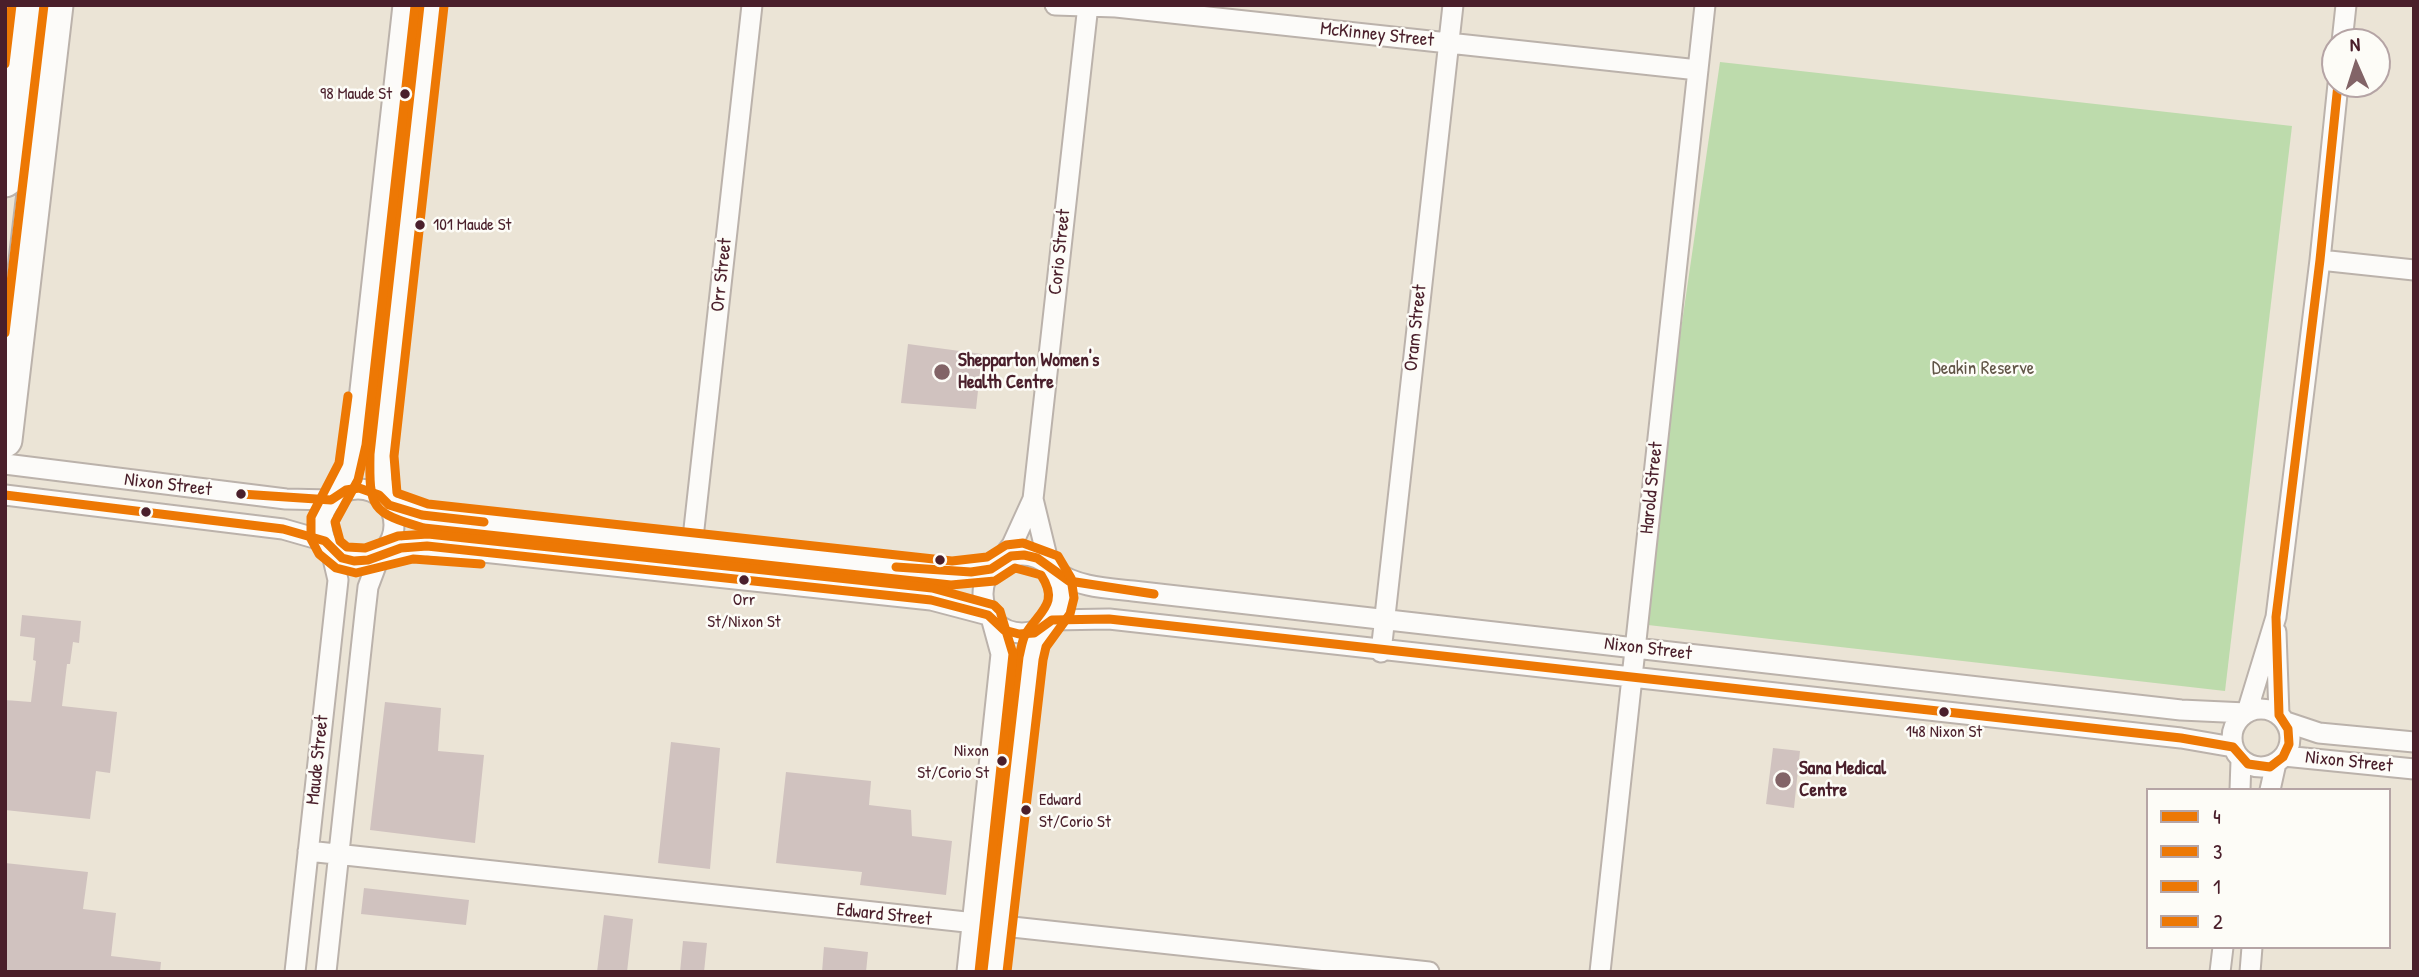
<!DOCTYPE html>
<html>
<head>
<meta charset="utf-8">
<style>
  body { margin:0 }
  #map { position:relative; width:2419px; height:977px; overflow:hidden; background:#ebe4d6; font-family:"Patrick Hand",sans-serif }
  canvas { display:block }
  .frame { position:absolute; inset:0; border:7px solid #4a1f2b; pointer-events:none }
  .legend { position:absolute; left:2146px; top:788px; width:245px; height:161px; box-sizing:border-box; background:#fdfcf7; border:2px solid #b5a4a5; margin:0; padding:9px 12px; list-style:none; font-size:21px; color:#4a1f2b }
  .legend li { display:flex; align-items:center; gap:14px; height:35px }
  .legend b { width:35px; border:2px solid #b5a4a5 }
  .north { position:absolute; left:2321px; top:28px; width:70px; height:70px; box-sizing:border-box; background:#fdfcf7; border:2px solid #b5a4a5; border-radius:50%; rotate:357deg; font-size:19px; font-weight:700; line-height:28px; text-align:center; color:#4a1f2b }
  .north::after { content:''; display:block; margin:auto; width:24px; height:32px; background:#826467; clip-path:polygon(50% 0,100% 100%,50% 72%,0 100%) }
</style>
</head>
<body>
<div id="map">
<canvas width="2419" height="977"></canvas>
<div class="frame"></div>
<ul class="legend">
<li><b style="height:9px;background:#ed7804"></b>4</li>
<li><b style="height:9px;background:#ed7804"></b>3</li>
<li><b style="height:9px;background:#ed7804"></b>1</li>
<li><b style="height:9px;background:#ed7804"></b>2</li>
</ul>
<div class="north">N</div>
</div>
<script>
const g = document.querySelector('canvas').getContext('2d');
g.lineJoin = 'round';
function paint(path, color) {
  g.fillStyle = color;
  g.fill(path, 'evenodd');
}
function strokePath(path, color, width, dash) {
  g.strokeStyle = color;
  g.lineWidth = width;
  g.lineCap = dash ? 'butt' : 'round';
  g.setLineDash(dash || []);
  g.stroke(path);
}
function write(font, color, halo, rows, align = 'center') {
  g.font = font + ' "Patrick Hand",sans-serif';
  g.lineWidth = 5;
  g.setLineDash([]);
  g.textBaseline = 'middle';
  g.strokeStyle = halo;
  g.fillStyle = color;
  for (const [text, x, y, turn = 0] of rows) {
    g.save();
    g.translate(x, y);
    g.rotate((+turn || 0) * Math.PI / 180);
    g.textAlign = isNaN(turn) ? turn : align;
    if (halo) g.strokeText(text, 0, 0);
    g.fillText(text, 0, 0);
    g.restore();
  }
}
paint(new Path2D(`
  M 1720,62 L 2292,126 L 2225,691 L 1648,625 L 1678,350 Z`), '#bddbac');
paint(new Path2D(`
  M 908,344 L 982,354 L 976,409 L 901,403 Z
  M 22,615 L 81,621 L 79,643 L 73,642 L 70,664 L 67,664 L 62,706 L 117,712 L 110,773 L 96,771 L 90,819 L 5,810 L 5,700 L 31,702 L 36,661 L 33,660 L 35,638 L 20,636 Z
  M 385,702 L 441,708 L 438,751 L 484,755 L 475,843 L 370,830 Z
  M 671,742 L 720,748 L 710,869 L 658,863 Z
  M 1773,748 L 1800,751 L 1794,808 L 1766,804 Z
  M 786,772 L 871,781 L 869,805 L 911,810 L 912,836 L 952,841 L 946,895 L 860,885 L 862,872 L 776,863 Z
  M 5,863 L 88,872 L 83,909 L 116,913 L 111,956 L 161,962 L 160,972 L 5,972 Z
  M 364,888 L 469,900 L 466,925 L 361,914 Z
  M 604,915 L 633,919 L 627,972 L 597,972 Z
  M 683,941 L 707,943 L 704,972 L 680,972 Z
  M 824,947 L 868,952 L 866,972 L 822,972 Z`), '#d0c2bf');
const minor = new Path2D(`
  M 1055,5 L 1116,7 L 1698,70
  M 2342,42 L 2346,5
  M 2320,260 L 2414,270
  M 5,464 L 286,499 L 331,500
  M322 525a36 36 0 1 1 72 0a36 36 0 1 1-72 0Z
  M 5,495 L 283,529 L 325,541
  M 335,497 L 347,475 L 354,444 L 403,5
  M 387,502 L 382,480 L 382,455 L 432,5
  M 389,505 L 425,516 L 952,573 L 991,569
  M 382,553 L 427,546 L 931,600 L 988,615
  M983 594a39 39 0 1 1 78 0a39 39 0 1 1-78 0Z
  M 999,562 L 1012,545 L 1033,499
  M 1049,565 L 1033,499 L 1088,5
  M 1054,571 C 1078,587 1104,588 1133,591 L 2181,710 L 2246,713
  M 689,574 L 752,5
  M 1052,620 L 1109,619 L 2181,738 L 2233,747
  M 2276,632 L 2279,715
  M 1381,652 L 1453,5
  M2232 738a29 29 0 1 1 58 0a29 29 0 1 1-58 0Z
  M 2247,712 L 2276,617 L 2320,260 L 2338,84
  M 2286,722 L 2319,733 L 2414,742
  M 2284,756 L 2414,769
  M 2240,790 L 2241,760
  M 2270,790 L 2276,763
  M 308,851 L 1429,972
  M 295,972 L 338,580 L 331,550
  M 326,972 L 365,613 L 368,587 L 380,555
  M 967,972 L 1001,654 L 992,621
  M 995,972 L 1031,658 L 1035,642 L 1047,625
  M 1600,972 L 1705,5
  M 2220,972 L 2223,947
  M 2250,972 L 2252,947`);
const trunk = new Path2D(`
  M 5,180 L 24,5
  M 5,440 L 56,5`);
strokePath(minor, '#bbb2ab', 23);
strokePath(trunk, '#bbb2ab', 37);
strokePath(minor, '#fcfbf9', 19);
strokePath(trunk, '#fcfbf9', 33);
strokePath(new Path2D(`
  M 241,494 L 331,500 L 346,490 L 359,488 L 379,495 L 389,505 L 422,515 L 484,522
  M 5,495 L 283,529 L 325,541 L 342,558 L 354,561 L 368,560 L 401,548 L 427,546 L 931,600 L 988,615 L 1004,630 L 1019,634 L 1034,633 L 1052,620 L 1109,619 L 2181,738 L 2233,747 L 2248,764 L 2270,767 L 2283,757 L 2289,744 L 2288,729 L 2279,715 L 2276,617 L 2320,260 L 2338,84
  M 896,567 L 971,572 L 991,569 L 1011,556 L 1024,555 L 1037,558 L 1069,581 L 1154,594`), '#ed7804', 9);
strokePath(new Path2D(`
  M 420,5 L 370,454 C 369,508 371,513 424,528 L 951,585 L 995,581 L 1015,568 L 1041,575 C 1060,604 1039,611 1025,635 C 1022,641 1021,649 1019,657 L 983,971
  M 348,396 L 339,463 L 311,517 L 311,539 L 319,554 L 336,568 L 356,573 L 413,559 L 481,564`), '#ed7804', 9);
strokePath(new Path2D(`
  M 415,6 L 366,445 L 358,480 L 335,522 L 340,541 L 347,547 L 365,548 L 398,536 L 428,534 L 932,588 L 994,605 L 1000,611 L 1013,654 L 979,972
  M 5,333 L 44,5`), '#ed7804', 9);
strokePath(new Path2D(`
  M 444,6 L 394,456 L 397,493 L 428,504 L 952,561 L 987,557 L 1006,545 L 1023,543 L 1058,556 L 1071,578 L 1074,598 L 1070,614 L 1046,647 L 1043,660 L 1007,972
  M 5,64 L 12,5`), '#ed7804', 9);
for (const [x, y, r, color] of [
  [405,94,6,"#4a1f2b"],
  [420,225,6,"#4a1f2b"],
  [942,372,9,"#826467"],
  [241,494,6,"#4a1f2b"],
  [146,512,6,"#4a1f2b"],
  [940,560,6,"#4a1f2b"],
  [744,580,6,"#4a1f2b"],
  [1944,712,6,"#4a1f2b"],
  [1002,761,6,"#4a1f2b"],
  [1783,780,9,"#826467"],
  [1026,810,6,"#4a1f2b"]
]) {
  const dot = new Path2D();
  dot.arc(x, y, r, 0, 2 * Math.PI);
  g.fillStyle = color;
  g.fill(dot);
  strokePath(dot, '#fdfcf7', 2.5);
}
write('17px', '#4a1f2b', '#fdfcf7', [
  ["98 Maude St",392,94],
  ["101 Maude St",433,225,"left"],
  ["Orr",744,600,"center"],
  ["St/Nixon St",744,622,"center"],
  ["148 Nixon St",1944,732,"center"],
  ["Nixon",989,751],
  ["St/Corio St",989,773],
  ["Edward",1039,800,"left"],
  ["St/Corio St",1039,822,"left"]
], 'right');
write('19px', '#4a1f2b', '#fdfcf7', [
  ["McKinney Street",1377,35,6],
  ["Corio Street",1060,252,-84],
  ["Orr Street",722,275,-84],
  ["Oram Street",1416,328,-84],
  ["Nixon Street",168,485,7],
  ["Harold Street",1652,488,-84],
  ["Nixon Street",1648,649,7],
  ["Maude Street",318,760,-84],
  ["Nixon Street",2349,762,6],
  ["Edward Street",884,915,6]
]);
write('bold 19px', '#4a1f2b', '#fdfcf7', [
  ["Shepparton Women's",958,361],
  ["Health Centre",958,383],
  ["Sana Medical",1799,769],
  ["Centre",1799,791]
], 'left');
write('19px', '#615547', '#fdfcf7', [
  ["Deakin Reserve",1983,369]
]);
</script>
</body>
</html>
